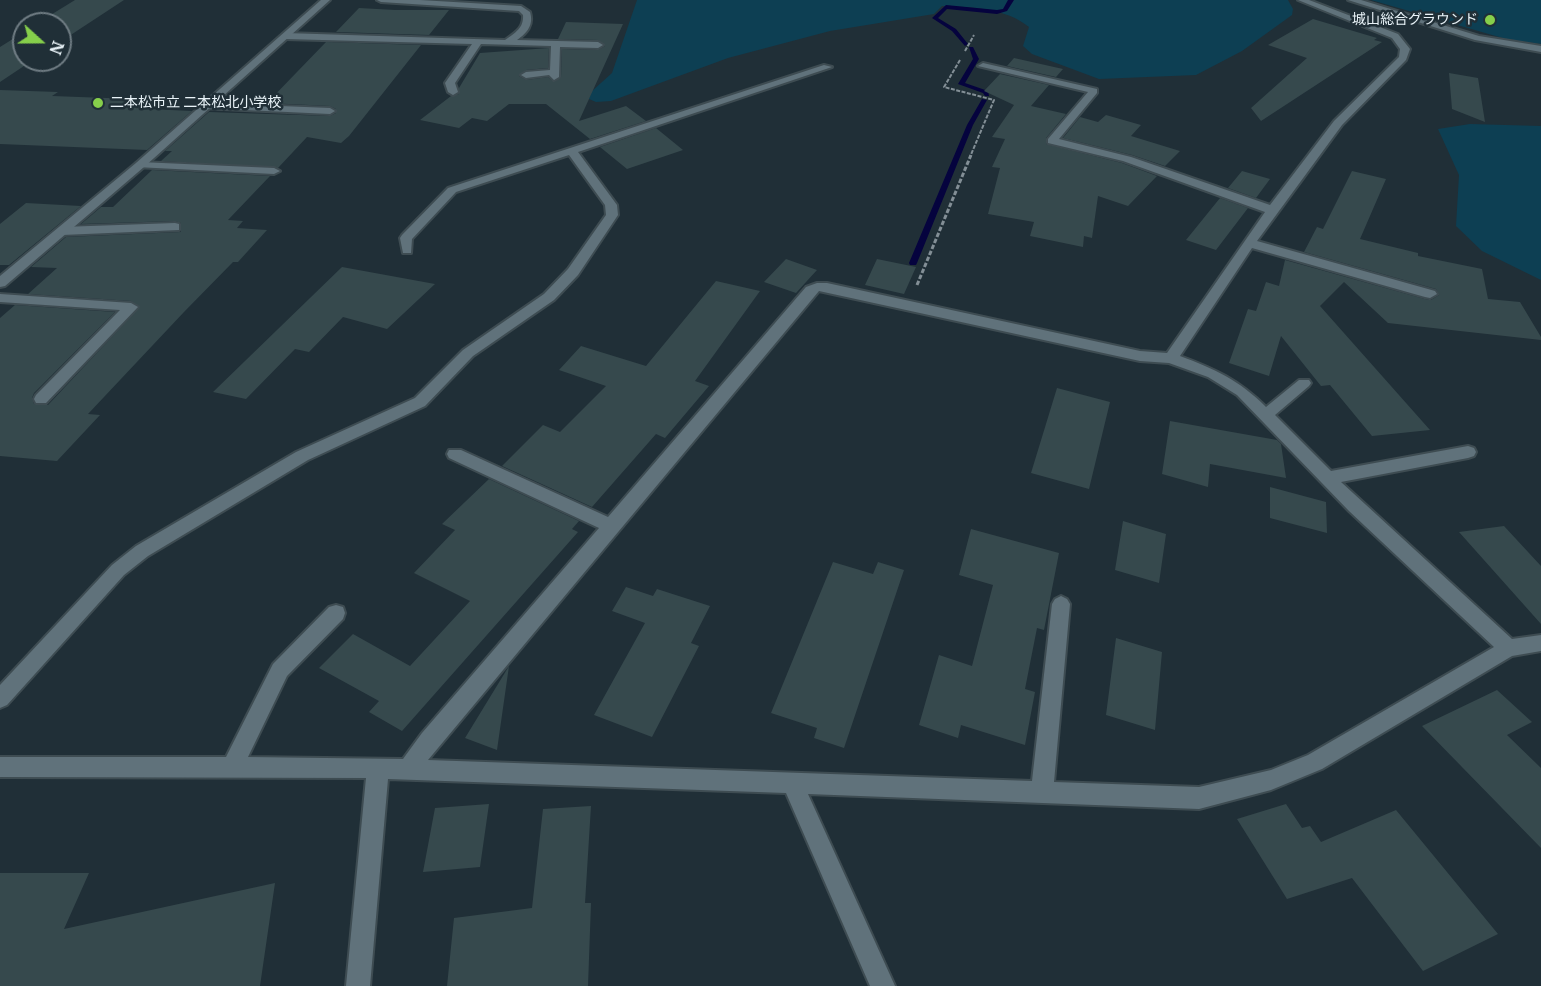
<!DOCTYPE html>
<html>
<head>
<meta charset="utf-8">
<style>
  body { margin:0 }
  #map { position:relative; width:1541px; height:986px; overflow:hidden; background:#202f37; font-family:Merriweather,serif }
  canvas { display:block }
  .north { position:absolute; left:12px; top:12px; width:60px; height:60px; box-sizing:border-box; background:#202f37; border:2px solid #707d84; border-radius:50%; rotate:111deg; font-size:16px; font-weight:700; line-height:24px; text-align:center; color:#e9f3f8 }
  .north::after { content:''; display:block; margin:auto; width:21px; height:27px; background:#86cf4b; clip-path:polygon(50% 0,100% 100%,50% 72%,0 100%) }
</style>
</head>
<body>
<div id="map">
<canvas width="1541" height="986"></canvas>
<div class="north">N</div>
</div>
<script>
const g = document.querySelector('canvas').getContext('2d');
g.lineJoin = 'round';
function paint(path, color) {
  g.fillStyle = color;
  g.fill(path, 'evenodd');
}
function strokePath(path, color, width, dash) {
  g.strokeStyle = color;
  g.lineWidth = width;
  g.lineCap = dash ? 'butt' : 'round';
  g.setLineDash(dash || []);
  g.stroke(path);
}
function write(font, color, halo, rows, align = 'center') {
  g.font = font + ' Merriweather,"Noto Sans JP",serif';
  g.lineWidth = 5;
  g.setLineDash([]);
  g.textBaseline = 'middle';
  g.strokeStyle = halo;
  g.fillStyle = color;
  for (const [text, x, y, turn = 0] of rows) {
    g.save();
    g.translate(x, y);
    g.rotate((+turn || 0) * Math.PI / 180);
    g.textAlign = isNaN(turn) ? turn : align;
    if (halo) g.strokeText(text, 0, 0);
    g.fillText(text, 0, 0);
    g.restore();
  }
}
paint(new Path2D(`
  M 637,0 L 1288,0 L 1293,9 L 1292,15 L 1242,51 L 1196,75 L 1099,79 L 1032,54 L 1023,46 L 1029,27 C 1006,8 971,7 942,6 L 934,14 L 830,31 L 728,58 L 611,101 L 596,102 L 589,99 L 591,92 L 612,73 Z
  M 1371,0 L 1541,0 L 1541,44 L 1506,39 Z
  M 1470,124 L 1541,126 L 1541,280 L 1482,251 L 1456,226 L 1459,175 L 1438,129 Z`), '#0d3f53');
paint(new Path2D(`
  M 1008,0 L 1014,0 L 1007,11 L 997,14 L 947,9 L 938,18 L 956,29 L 968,44 L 965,46 L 952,31 L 932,18 L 946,5 L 997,10 L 1003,9 Z
  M 969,47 L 973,47 L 979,59 L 965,83 L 988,91 L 989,96 L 985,96 L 983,93 L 958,84 L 973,59 Z
  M 982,99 L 987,100 L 973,125 L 917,263 L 916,265 L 910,265 L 909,263 L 967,125 Z`), '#05033e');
paint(new Path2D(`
  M 75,0 L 124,0 L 60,42 L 60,24 L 36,24 Z
  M 359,8 L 395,10 L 449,10 L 429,35 L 336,32 Z
  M 1313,19 L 1377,38 L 1374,40 L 1382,42 L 1261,121 L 1251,108 L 1307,58 L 1268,45 Z
  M 566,22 L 623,24 L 579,121 L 626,106 L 646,121 L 590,139 L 546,104 L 509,104 L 487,121 L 472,118 L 459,128 L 420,120 L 451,96 L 459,94 L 459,88 L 480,53 L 549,48 L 548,68 L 526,70 L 519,76 L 526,80 L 548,77 L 554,82 L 561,77 L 562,49 L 598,50 L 605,46 L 598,40 L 558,39 Z
  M 24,32 L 24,60 L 33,60 L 0,82 L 0,47 Z
  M 326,42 L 421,45 L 349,136 L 341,143 L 307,137 L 278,168 L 161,161 L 172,151 L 165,151 L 209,112 L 330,116 L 336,113 L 336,109 L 330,106 L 267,103 Z
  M 1014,58 L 1063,69 L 1056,77 L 1007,66 Z
  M 1449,73 L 1478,78 L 1485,122 L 1452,109 Z
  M 1000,74 L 1049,85 L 1031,106 L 1066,114 L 1046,138 L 1046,144 L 1122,163 L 1157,176 L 1128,206 L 1098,196 L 1092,238 L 1084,236 L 1083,247 L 1030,236 L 1034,222 L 988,214 L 1000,168 L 992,167 L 1005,139 L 992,137 L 1014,105 L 984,91 Z
  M 0,90 L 58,92 L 52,96 L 161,100 L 149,109 L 192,111 L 147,150 L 0,144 Z
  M 1106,115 L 1141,125 L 1131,136 L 1180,151 L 1165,166 L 1132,155 L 1063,138 L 1080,117 L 1098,122 Z
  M 656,128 L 683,150 L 627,169 L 600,147 Z
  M 152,170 L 270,176 L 228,220 L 243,221 L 237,228 L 267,230 L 238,262 L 233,262 L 184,312 L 88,414 L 100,415 L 57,461 L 0,456 L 0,318 L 15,305 L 115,312 L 34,393 L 32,398 L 34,404 L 48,405 L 140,307 L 131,301 L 28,294 L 57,268 L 31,267 L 66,237 L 181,232 L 181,223 L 175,221 L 81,224 L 101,207 L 113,207 Z
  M 1242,171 L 1270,179 L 1256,198 L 1228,188 Z
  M 1352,171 L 1386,179 L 1360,239 L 1418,253 L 1418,256 L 1482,269 L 1488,299 L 1520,302 L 1541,337 L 1541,340 L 1388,323 L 1344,282 L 1320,306 L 1430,430 L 1372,436 L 1330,385 L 1321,386 L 1281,336 L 1269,376 L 1229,363 L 1248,309 L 1256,311 L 1266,282 L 1279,286 L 1285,260 L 1425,299 L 1431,300 L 1439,295 L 1436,289 L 1304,252 L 1317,227 L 1323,229 Z
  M 1220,198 L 1248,208 L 1216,250 L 1186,240 Z
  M 26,203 L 81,206 L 9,265 L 0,265 L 0,224 Z
  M 786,259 L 817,270 L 796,293 L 764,282 Z
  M 877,259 L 916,267 L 904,294 L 865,285 Z
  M 342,267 L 435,284 L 387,329 L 343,317 L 309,352 L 295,349 L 246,399 L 213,392 Z
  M 716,281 L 760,291 L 695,381 L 709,386 L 665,438 L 656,434 L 592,507 L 502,466 L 543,425 L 560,432 L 606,386 L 559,370 L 581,346 L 646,366 Z
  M 1057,388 L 1110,402 L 1089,489 L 1031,473 Z
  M 1170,421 L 1277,440 L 1281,444 L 1286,478 L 1210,464 L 1208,487 L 1162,474 Z
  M 489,479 L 579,521 L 572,529 L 578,532 L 402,731 L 369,712 L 379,701 L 319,668 L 353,634 L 410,666 L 470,601 L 414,573 L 455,530 L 442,524 Z
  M 1270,487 L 1326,502 L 1327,533 L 1270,518 Z
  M 1123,521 L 1166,534 L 1159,583 L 1115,570 Z
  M 1504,526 L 1541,566 L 1541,624 L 1459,532 Z
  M 971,529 L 1059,553 L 1044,630 L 1037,628 L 1025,689 L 1035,692 L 1025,745 L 961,725 L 958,738 L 919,725 L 939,655 L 972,666 L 993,585 L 959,575 Z
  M 833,562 L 873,574 L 878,562 L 904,570 L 844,748 L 814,738 L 817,728 L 771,713 Z
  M 626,587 L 653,596 L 657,589 L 710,606 L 691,643 L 699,646 L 652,737 L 594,715 L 645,623 L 612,611 Z
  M 1116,638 L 1162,652 L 1155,730 L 1106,715 Z
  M 509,666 L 497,750 L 465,738 Z
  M 1497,690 L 1532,722 L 1507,735 L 1541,768 L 1541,848 L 1422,726 Z
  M 489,804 L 480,867 L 423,872 L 435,808 Z
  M 1286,804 L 1302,828 L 1310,826 L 1321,842 L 1396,810 L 1498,934 L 1423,971 L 1352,878 L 1287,899 L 1237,819 Z
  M 591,806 L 585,903 L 591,903 L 588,986 L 447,986 L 454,918 L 532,908 L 543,809 Z
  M 0,873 L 89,873 L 64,929 L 275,883 L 260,986 L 0,986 Z`), '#36494d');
const service = new Path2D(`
  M 1348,0 L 1361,0 L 1479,36 L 1541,46 L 1541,52 L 1475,40 Z`);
const minor = new Path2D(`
  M 377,0 L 420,0 L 521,6 L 530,12 C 534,25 527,33 517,40 L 598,42 L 603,45 L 598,48 L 560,47 L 559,77 L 554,80 L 549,75 L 526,78 L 521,75 L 526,72 L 550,70 L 551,46 L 481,44 L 455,83 L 458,92 L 453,95 L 448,92 L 445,83 L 472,44 L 285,39 L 281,36 L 285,33 L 505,40 C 515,33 524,28 523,15 L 519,11 L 381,2 Z
  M 1298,0 L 1309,0 L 1398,34 L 1410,49 L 1406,60 L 1342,125 L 1257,241 L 1435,291 L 1437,294 L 1430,298 L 1425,297 L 1252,248 L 1180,356 C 1215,369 1239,380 1266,407 L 1299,380 L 1309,380 L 1311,383 L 1309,386 L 1275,415 L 1331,471 L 1468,446 L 1474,448 L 1476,452 L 1474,456 L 1468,458 L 1341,482 L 1512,639 L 1541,635 L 1541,651 L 1512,656 L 1322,769 L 1271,790 L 1199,809 L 808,794 L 895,986 L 870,986 L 786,793 L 388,779 L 370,986 L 346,986 L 366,778 L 0,777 L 0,757 L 226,757 L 273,664 L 329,607 L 336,605 L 343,607 L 345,613 L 343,619 L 287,676 L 248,757 L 403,759 L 422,733 L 599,528 L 449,458 L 447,454 L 449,450 L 461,450 L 608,517 L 806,287 L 817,283 L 827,283 L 1140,351 L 1167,353 L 1265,212 L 1123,161 L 1048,143 L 1048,139 L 1088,92 L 978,66 L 983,63 L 1097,89 L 1097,93 L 1059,139 L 1131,157 L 1270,205 L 1334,121 L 1399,57 L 1400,49 L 1392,38 ZM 819,291 L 1140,361 L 1169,363 L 1208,377 L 1237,395 L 1349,511 L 1494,647 L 1308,755 L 1271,770 L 1199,787 L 1054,782 L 1070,604 L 1067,599 L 1061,596 L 1055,599 L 1052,604 L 1032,781 L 428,760 Z
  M 824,65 L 832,67 L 578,152 L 617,205 L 618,215 L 578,275 L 554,300 L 473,356 L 425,406 L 308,460 L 148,556 L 124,575 L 7,705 L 0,708 L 0,685 L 112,565 L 136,546 L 296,452 L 415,398 L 463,350 L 544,294 L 568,269 L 606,215 L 605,205 L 569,155 L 456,192 L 412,239 L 411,253 L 403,253 L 400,238 L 402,235 L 448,188 Z
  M 206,103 L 330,108 L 335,111 L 330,114 L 202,108 L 202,104 Z
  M 140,162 L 274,168 L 280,171 L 274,174 L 136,167 L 136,163 Z
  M 175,223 L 179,224 L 179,230 L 62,235 L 56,231 L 62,227 Z
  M 0,294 L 131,303 L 138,307 L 46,403 L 36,403 L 34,399 L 36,395 L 120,310 L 0,302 Z`);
const tertiary = new Path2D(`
  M 321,0 L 330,0 L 144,167 L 5,286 L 0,287 L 0,276 L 136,163 Z`);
strokePath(service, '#3e4c52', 4);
strokePath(minor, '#3e4c52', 4);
strokePath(tertiary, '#3e4c52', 4);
strokePath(new Path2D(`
  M 965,51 L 974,35
  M 960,60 L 944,87 L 994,100 L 970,157`), '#838f96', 2, [4, 1.5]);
strokePath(new Path2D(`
  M 917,285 L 971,155`), '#838f96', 3, [4.5, 2]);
paint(service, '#60727b');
paint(minor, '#60727b');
paint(tertiary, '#60727b');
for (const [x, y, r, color] of [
  [1490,20,6,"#86cf4b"],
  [98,103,6,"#86cf4b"]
]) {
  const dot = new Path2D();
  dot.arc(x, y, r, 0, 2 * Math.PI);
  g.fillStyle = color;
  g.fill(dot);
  strokePath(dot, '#202f37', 2);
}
write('14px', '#e9f3f8', '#202f37', [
  ["城山総合グラウンド",1478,20],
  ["二本松市立 二本松北小学校",110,103,"left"]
], 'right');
</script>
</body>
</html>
